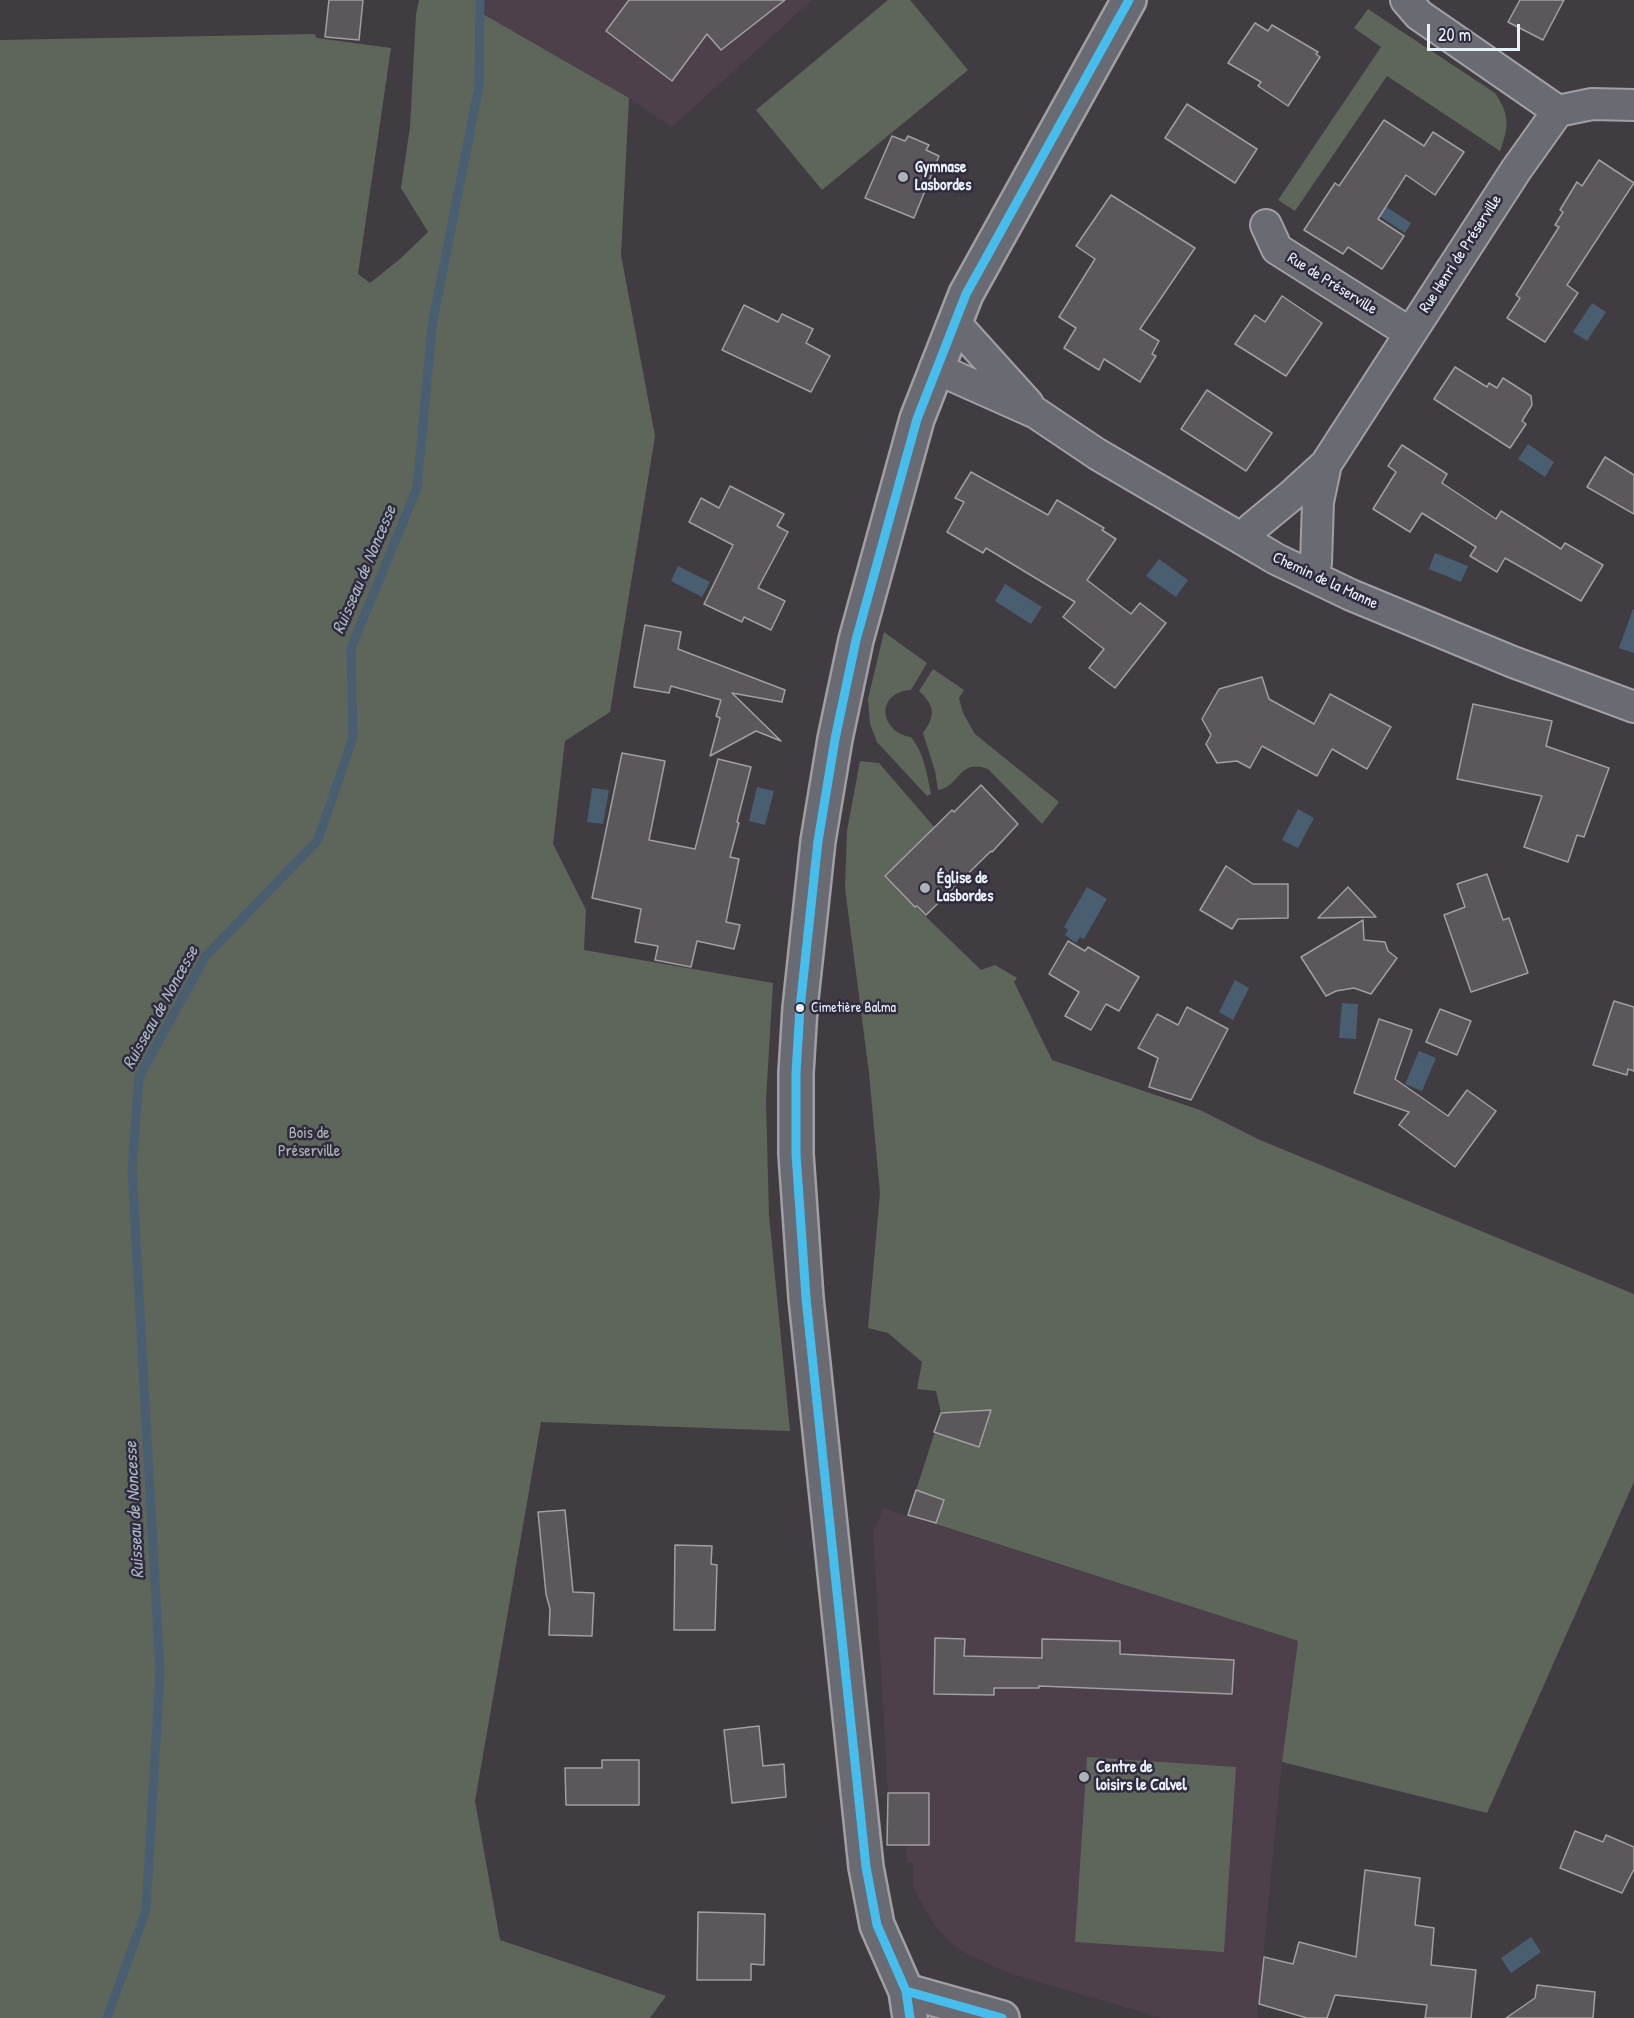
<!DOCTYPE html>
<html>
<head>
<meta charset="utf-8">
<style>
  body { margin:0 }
  #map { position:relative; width:1634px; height:2018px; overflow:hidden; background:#413c42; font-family:"Patrick Hand",sans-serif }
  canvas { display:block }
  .scale { position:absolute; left:1427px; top:24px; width:93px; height:27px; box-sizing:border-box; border:3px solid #e8f1f8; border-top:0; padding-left:8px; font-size:18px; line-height:21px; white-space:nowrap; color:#e8f1f8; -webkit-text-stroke:4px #2f2a3d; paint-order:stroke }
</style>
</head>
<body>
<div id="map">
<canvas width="1634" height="2018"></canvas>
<div class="scale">20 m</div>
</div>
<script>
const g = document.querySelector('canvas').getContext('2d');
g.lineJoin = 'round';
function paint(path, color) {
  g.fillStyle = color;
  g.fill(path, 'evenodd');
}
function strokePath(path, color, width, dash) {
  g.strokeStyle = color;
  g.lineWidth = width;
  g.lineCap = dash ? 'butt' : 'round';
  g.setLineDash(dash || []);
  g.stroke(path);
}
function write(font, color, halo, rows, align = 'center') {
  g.font = font + ' "Patrick Hand",sans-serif';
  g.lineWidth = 5;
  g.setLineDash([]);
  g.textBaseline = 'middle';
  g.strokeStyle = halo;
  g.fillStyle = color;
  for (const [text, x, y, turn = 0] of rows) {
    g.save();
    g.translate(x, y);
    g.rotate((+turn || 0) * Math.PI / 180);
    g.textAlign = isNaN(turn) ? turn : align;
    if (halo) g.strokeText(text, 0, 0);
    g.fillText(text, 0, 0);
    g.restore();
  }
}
paint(new Path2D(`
  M 476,0 L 812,0 L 672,127 L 629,98 L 476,10 Z
  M 883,1508 L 1298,1641 L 1282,1762 L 1257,2018 L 1162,2018 L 1012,1974 L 967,1954 L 947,1940 L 932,1921 L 913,1888 L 913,1863 L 907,1863 L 907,1845 L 887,1845 L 888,1793 L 873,1529 L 878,1522 Z`), '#4d404b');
paint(new Path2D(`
  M 419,0 L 476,0 L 476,10 L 629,98 L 621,255 L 655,436 L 610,712 L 565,741 L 553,844 L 586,910 L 584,950 L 773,983 L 766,1100 L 769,1215 L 790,1431 L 541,1422 L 475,1801 L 500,1940 L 666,1996 L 650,2018 L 0,2018 L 0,40 L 314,34 L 317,38 L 391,48 L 358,274 L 370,283 L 400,259 L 428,232 L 401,188 L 410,127 L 416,15 Z
  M 888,0 L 910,0 L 968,70 L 822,190 L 756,110 Z
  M 1368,9 L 1495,93 C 1510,115 1509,126 1500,151 L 1387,76 L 1295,211 L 1278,200 L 1381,47 L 1354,28 Z
  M 884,632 L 927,663 L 911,690 C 875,692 879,732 911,737 C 924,753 927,774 931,794 L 927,796 L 877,742 L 870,724 L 868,699 Z
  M 933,669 L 964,690 L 959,698 L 963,713 L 975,734 L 1059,802 L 1042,824 L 988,769 C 958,758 961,786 938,790 L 935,771 L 923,733 C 936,715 935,706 919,691 Z
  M 860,761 L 879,763 L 935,828 L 885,877 L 981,970 L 995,965 L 1017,978 L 1014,982 L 1052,1060 L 1200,1110 L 1260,1140 L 1634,1294 L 1634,1482 L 1487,1813 L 1282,1762 L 1298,1641 L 908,1515 L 941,1413 L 936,1391 L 917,1389 L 922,1362 L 888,1333 L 868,1328 L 880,1193 L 869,1073 L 845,888 L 847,831 Z
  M 1087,1757 L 1236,1767 L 1224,1952 L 1075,1942 Z`), '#5e655b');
paint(new Path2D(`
  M 1382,204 L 1411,223 L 1405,233 L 1375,213 Z
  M 1592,303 L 1606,312 L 1587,341 L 1573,332 Z
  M 1528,444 L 1554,462 L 1545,477 L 1518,459 Z
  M 1435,553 L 1468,566 L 1461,582 L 1429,569 Z
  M 1159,559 L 1188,580 L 1176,597 L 1146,576 Z
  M 678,566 L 710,582 L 702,597 L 671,581 Z
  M 1005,584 L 1042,607 L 1031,624 L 995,601 Z
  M 1633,609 L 1634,609 L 1634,653 L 1619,648 Z
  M 757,787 L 774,791 L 765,825 L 749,821 Z
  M 592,788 L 609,790 L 603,824 L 587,822 Z
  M 1298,809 L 1314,818 L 1298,848 L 1282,840 Z
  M 1087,887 L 1107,899 L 1084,939 L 1080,937 L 1076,943 L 1065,935 L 1068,930 L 1064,927 Z
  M 1235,980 L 1249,988 L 1233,1020 L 1219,1012 Z
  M 1342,1003 L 1358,1004 L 1356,1039 L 1339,1038 Z
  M 1419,1051 L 1436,1058 L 1422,1091 L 1405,1084 Z
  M 1531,1937 L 1541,1952 L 1511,1973 L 1501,1958 Z`), '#495e70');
strokePath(new Path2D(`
  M 107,2018 L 146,1910 L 160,1672 L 132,1169 L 139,1077 L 205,957 L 318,840 L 353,737 L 351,648 L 417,488 L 432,326 L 479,86 L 480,0`), '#495e70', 9);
const building = new Path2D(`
  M 329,0 L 363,0 L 359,40 L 325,37 Z
  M 629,0 L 785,0 L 721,50 L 707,34 L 672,81 L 606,31 Z
  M 1520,0 L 1564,0 L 1543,40 L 1508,22 Z
  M 1255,23 L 1268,31 L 1272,25 L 1318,52 L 1316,54 L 1320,57 L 1288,106 L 1258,86 L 1261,82 L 1228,63 Z
  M 1187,104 L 1257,149 L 1235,183 L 1165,138 Z
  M 1384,120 L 1424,146 L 1433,132 L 1464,152 L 1435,195 L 1406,175 L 1378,219 L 1404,236 L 1382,269 L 1348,247 L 1343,254 L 1304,230 L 1335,183 L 1339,186 Z
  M 892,136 L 905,141 L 908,136 L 929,145 L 926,150 L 939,156 L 914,218 L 865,198 Z
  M 1599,160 L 1634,183 L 1567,285 L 1578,293 L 1545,342 L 1507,318 L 1520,298 L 1516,295 L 1559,227 L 1555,225 L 1563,212 L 1560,210 L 1577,182 L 1582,186 Z
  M 1111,195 L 1195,248 L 1140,329 L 1159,341 L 1152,354 L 1156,356 L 1140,382 L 1104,359 L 1099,370 L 1064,348 L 1076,328 L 1059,317 L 1095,259 L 1076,246 Z
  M 1282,296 L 1322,323 L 1286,376 L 1235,344 L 1255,315 L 1265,322 Z
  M 744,305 L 778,322 L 782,314 L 813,329 L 806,343 L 830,356 L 811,392 L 722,350 Z
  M 1455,367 L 1487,387 L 1489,383 L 1497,388 L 1503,378 L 1531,396 L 1532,405 L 1522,421 L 1526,424 L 1510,448 L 1434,399 Z
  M 1207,390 L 1272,433 L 1246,471 L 1181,429 Z
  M 1402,445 L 1447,474 L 1442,483 L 1496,519 L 1501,511 L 1561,549 L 1565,543 L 1603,565 L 1581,601 L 1505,558 L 1497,572 L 1470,556 L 1476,547 L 1422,513 L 1410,532 L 1373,509 L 1396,472 L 1388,466 Z
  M 1605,457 L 1634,475 L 1634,514 L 1587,487 Z
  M 971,472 L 1048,515 L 1057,500 L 1104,528 L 1102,530 L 1116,539 L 1087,580 L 1131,614 L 1140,603 L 1166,623 L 1115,688 L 1089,668 L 1104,649 L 1063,617 L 1075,602 L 986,548 L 983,553 L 947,532 L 964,502 L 955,498 Z
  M 730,486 L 784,514 L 777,526 L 788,532 L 758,588 L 785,601 L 771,630 L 744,617 L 742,622 L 704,604 L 733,545 L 689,522 L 701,498 L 719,508 Z
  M 645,625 L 681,632 L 678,649 L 785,690 L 782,702 L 732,693 L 781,741 L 756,731 L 710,756 L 720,718 L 716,716 L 721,700 L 671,686 L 669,693 L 634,687 Z
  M 1262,677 L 1269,699 L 1314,724 L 1330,694 L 1391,727 L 1367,769 L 1332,749 L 1317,776 L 1262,746 L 1250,768 L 1237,761 L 1217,763 L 1206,744 L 1211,735 L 1202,719 L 1219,689 Z
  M 1473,704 L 1552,721 L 1546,746 L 1609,768 L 1584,837 L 1577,835 L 1568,862 L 1524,847 L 1542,796 L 1457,779 Z
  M 622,753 L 665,761 L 649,840 L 695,849 L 718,759 L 751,767 L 737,822 L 739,823 L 730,857 L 739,859 L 726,922 L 740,925 L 734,949 L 697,941 L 691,967 L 655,960 L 658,946 L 635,942 L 641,909 L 592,898 Z
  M 981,785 L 1018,824 L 992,852 L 991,851 L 926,915 L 917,906 L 915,907 L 885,876 L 952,810 L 954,812 Z
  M 1226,866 L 1253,884 L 1288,884 L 1288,918 L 1238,919 L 1232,929 L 1200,910 Z
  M 1487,874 L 1503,920 L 1509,918 L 1528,973 L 1471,992 L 1444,915 L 1465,907 L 1457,884 Z
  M 1348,887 L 1376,917 L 1318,918 Z
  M 1363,920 L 1364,940 L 1385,942 L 1388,951 L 1397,958 L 1371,994 L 1354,988 L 1336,991 L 1326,996 L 1301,957 Z
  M 1068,941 L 1085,951 L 1088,947 L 1139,977 L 1119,1011 L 1106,1004 L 1091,1030 L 1065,1016 L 1079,992 L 1049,974 Z
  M 1614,1001 L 1634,1007 L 1634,1071 L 1628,1069 L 1627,1075 L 1593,1065 Z
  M 1187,1007 L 1228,1029 L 1191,1100 L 1149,1087 L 1158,1058 L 1138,1048 L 1157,1014 L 1178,1025 Z
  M 1440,1009 L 1471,1021 L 1457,1055 L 1426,1042 Z
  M 1379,1019 L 1412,1030 L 1395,1079 L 1448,1116 L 1467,1090 L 1496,1111 L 1455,1167 L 1399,1125 L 1409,1112 L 1354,1093 Z
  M 991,1410 L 979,1447 L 934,1432 L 941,1413 Z
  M 916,1490 L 944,1500 L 936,1523 L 908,1515 Z
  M 565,1510 L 573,1592 L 594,1593 L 592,1636 L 549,1635 L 550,1609 L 546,1594 L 538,1512 Z
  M 675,1545 L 712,1546 L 711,1564 L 717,1565 L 715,1630 L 674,1630 Z
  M 935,1638 L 965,1639 L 964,1656 L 1042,1658 L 1042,1639 L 1120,1641 L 1120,1654 L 1234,1660 L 1232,1694 L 1039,1686 L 1039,1688 L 994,1688 L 994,1695 L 934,1694 Z
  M 759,1726 L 763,1766 L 784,1764 L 786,1797 L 732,1803 L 724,1730 Z
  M 602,1760 L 639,1760 L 639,1805 L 566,1805 L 565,1768 L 602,1768 Z
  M 888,1793 L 929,1793 L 929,1845 L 887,1845 Z
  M 1575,1831 L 1603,1842 L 1606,1835 L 1634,1847 L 1634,1869 L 1622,1893 L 1560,1868 Z
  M 1365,1870 L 1420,1878 L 1415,1925 L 1434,1928 L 1431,1965 L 1476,1970 L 1471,2018 L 1425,2018 L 1427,2005 L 1335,1995 L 1327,2018 L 1307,2018 L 1259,2004 L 1264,1957 L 1293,1964 L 1299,1942 L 1356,1957 Z
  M 698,1912 L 765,1914 L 764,1965 L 751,1964 L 751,1980 L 697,1980 Z
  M 1537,1985 L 1595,1992 L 1593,2018 L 1506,2018 L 1535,1998 Z`);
paint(building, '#5c575a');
strokePath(building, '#a09fa3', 1.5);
const street = new Path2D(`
  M 1406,0 L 1419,15 L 1558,111
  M 1266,225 L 1277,249 L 1410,333
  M 954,322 L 1028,404
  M 935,368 L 1036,413 L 1097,454 L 1244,540 L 1276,559 L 1351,595 L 1513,662 L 1634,707
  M 1244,540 L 1252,528 L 1292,495 L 1326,464 L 1516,170 L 1558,111 L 1592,104 L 1634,105
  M 1311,576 L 1316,563 L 1318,502 L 1326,464`);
const secondary = new Path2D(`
  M 906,1991 L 1002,2018
  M 910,2018 L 906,1991 L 877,1925 L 866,1867 L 806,1298 L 796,1154 L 796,1073 L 800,1008 L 818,841 L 835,739 L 856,640 L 917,419 L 966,294 L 1129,0`);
strokePath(street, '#a09fa3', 34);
strokePath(secondary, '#a09fa3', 38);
strokePath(street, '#6a6b72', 30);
strokePath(secondary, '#6a6b72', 33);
strokePath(new Path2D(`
  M 906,1991 L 1002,2018
  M 910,2018 L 906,1991 L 877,1925 L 866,1867 L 806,1298 L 796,1154 L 796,1073 L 800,1008 L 818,841 L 835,739 L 856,640 L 917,419 L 966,294 L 1129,0`), '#46bdec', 9);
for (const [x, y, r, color] of [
  [903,177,6,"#aeb2b8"],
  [925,888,6,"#aeb2b8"],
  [800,1008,5,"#e8f1f8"],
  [1084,1777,6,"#aeb2b8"]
]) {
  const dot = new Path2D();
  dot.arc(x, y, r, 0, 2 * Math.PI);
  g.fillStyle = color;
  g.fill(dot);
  strokePath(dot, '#2f2a3d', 2);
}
write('14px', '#e8f1f8', '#2f2a3d', [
  ["Cimetière Balma",811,1008]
], 'left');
write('bold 16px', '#e8f1f8', '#2f2a3d', [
  ["Gymnase",915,168],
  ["Lasbordes",915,186],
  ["Église de",937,879],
  ["Lasbordes",937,897],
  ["Centre de",1096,1768],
  ["loisirs le Calvel",1096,1786]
], 'left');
write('16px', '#e8f1f8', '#2f2a3d', [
  ["Rue Henri de Préserville",1461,254,-57],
  ["Rue de Préserville",1332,284,32],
  ["Chemin de la Manne",1325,581,25]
]);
write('16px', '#acb5b3', '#2f2a3d', [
  ["Bois de",309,1134],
  ["Préserville",309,1152]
]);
write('italic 18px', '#a9b7c3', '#2f2a3d', [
  ["Ruisseau de Noncesse",365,570,-67],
  ["Ruisseau de Noncesse",161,1008,-61],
  ["Ruisseau de Noncesse",135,1510,-93]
]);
</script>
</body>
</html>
